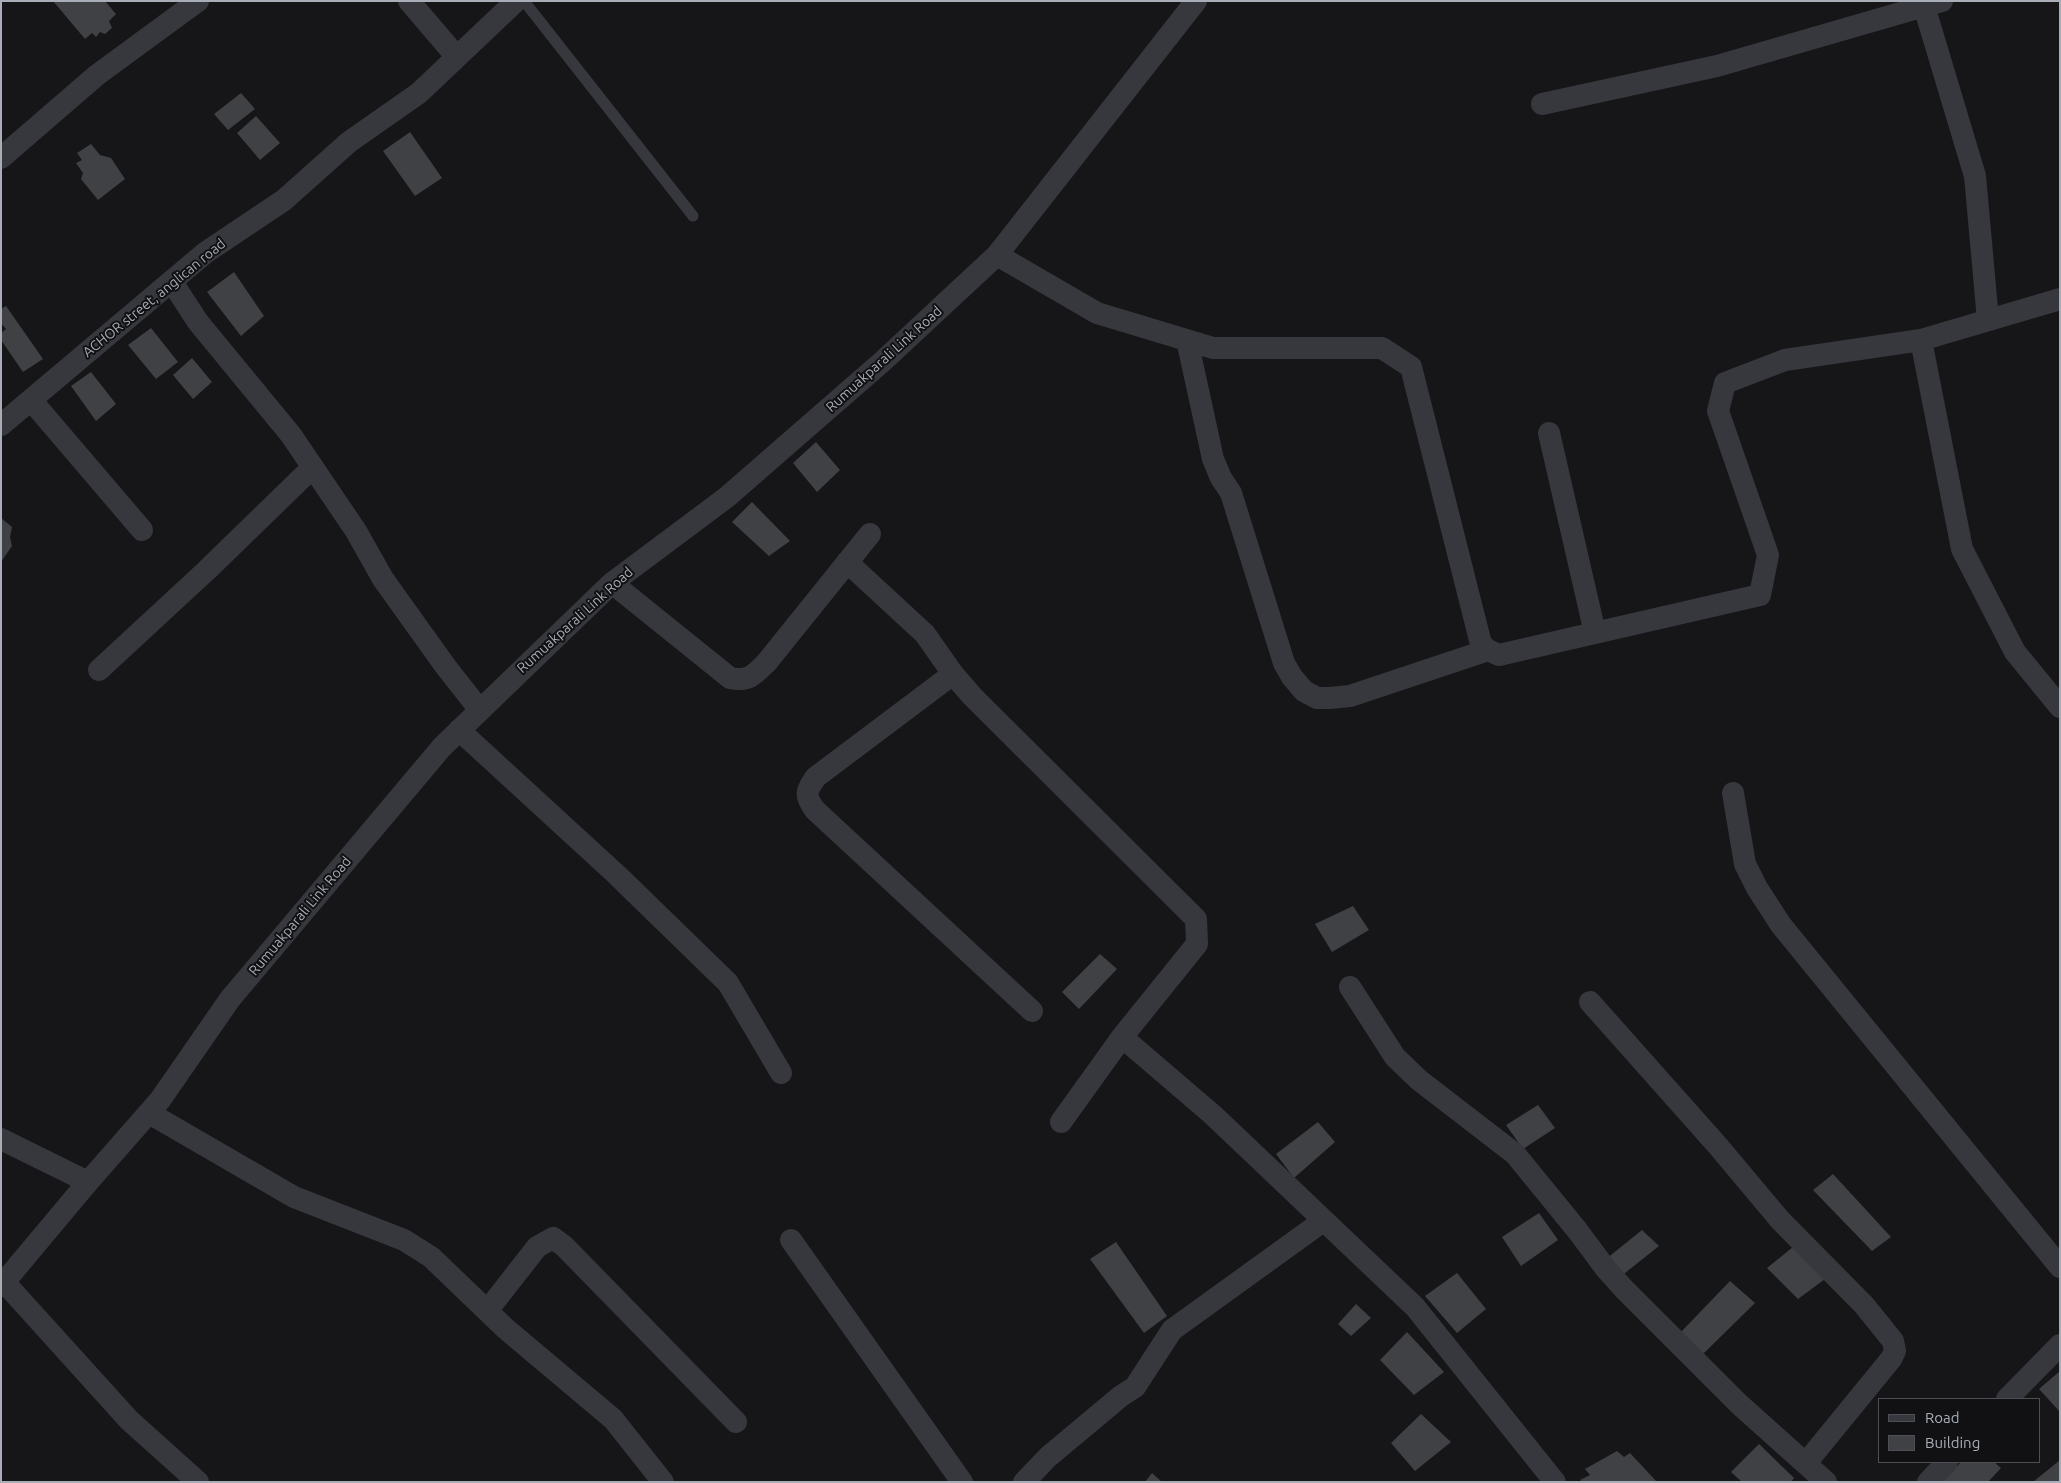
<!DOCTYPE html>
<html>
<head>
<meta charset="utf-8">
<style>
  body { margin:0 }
  #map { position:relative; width:2061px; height:1483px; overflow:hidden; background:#161618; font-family:Ubuntu,sans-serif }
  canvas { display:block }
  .frame { position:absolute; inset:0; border:2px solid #a8adb8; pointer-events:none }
  .legend { position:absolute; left:1878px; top:1398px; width:162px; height:65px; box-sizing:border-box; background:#111113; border:1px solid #4d4f55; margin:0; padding:6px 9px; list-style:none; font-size:15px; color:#a8adb8 }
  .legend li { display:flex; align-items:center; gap:10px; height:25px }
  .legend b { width:25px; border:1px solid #4d4f55 }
</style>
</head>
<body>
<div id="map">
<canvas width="2061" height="1483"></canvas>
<div class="frame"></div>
<ul class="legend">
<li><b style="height:6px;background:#37383d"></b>Road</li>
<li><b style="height:14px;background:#404145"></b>Building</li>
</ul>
</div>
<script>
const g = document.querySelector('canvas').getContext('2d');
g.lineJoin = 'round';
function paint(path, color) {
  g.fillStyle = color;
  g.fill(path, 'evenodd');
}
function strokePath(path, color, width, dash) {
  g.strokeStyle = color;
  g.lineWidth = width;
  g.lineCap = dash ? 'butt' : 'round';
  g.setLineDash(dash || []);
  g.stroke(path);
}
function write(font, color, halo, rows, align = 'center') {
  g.font = font + ' Ubuntu,sans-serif';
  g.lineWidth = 4;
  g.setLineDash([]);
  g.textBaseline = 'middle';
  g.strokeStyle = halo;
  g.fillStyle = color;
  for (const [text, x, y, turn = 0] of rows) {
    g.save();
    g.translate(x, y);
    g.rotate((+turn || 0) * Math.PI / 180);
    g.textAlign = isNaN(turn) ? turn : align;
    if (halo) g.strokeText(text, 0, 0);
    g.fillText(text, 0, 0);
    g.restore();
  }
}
paint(new Path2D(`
  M 53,1 L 105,1 L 116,14 L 109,21 L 112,28 L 105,34 L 100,32 L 96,37 L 92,33 L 85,39 Z
  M 241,93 L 255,109 L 228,130 L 214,114 Z
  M 256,116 L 280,143 L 260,160 L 237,133 Z
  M 410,132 L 442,178 L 415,196 L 383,151 Z
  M 91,144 L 100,155 L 111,158 L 125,179 L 98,200 L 81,179 L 83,173 L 76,163 L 82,160 L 77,153 Z
  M 234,272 L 264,316 L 241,336 L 207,292 Z
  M 6,306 L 43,359 L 23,372 L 1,340 L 1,333 L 6,329 L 1,323 L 1,309 Z
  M 151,328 L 178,362 L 156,379 L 128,345 Z
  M 192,358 L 212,382 L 193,399 L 173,375 Z
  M 91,372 L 116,404 L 96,421 L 71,386 Z
  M 816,442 L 840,470 L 817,492 L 793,463 Z
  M 752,502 L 790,541 L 769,556 L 732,522 Z
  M 1,518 L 12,527 L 10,537 L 12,546 L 1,562 Z
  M 1353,906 L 1369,930 L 1332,952 L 1315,924 Z
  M 1100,954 L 1117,969 L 1079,1009 L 1062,992 Z
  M 1538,1105 L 1555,1128 L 1523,1149 L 1506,1125 Z
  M 1318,1122 L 1335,1142 L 1294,1178 L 1276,1154 Z
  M 1833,1174 L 1891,1237 L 1872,1251 L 1813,1190 Z
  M 1539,1213 L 1558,1240 L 1521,1266 L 1502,1237 Z
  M 1642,1230 L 1659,1246 L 1620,1277 L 1606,1259 Z
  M 1116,1242 L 1167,1316 L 1144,1333 L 1090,1259 Z
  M 1793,1247 L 1825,1279 L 1798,1299 L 1767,1268 Z
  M 1457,1273 L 1486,1309 L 1457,1333 L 1425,1296 Z
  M 1730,1281 L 1755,1303 L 1702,1355 L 1679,1334 Z
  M 1356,1304 L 1371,1318 L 1351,1336 L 1338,1324 Z
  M 1407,1332 L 1444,1372 L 1414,1395 L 1380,1360 Z
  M 2060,1371 L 2060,1412 L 2039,1389 Z
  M 1421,1414 L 1451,1442 L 1415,1471 L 1391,1443 Z
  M 1759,1444 L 1794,1478 L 1791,1482 L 1742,1482 L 1731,1472 Z
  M 1617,1451 L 1624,1457 L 1630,1453 L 1657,1482 L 1582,1482 L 1580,1480 L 1590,1475 L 1585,1469 Z
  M 2060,1460 L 2060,1482 L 2033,1482 Z
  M 1961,1462 L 1994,1462 L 2001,1468 L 1988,1482 L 1942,1482 Z
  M 1152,1473 L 1162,1482 L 1145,1482 Z`), '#404145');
strokePath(new Path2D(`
  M 524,1 L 693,216`), '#37383d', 11);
strokePath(new Path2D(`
  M 409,1 L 456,56
  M 1924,6 L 1975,176 L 1988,320
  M 1542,104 L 1717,66 L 1942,1
  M 1,158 L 97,75 L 198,1
  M 997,255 L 1097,313 L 1213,348 L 1382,348 L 1411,367 L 1481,644 L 1488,650 L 1499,655 L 1760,595 L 1768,555 L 1718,411 L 1725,383 L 1785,360 L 1921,340 L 2060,299
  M 172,282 L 198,322 L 291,435 L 356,531 L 383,579 L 446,667 L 479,709
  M 1187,340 L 1213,459 L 1221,478 L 1231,493 L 1284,663 L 1292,677 L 1304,691 L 1317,698 L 1330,698 L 1350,696 L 1488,650
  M 1921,340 L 1962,549 L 2015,652 L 2060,707
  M 31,400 L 142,530
  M 1,425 L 205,253 L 284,200 L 349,142 L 419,93 L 516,1
  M 1549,433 L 1595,633
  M 847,562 L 925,634 L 953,674 L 972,696 L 1196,919 L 1197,944 L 1122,1037 L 1061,1122
  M 612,583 L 730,678 C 749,682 754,675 767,662 L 870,534
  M 99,670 L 207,570 L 313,467
  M 953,674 L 816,777 C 806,791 804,795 815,810 L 1032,1011
  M 459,730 L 617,875 L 728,983 L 781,1073
  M 1733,793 L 1745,864 L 1757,888 L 1781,925 L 2060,1267
  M 1350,987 L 1395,1057 L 1419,1080 L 1515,1154 L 1577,1230 L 1606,1269 L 1624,1289 L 1739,1404 L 1826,1482
  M 1590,1002 L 1718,1146 L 1780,1220 L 1864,1305 L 1893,1341 L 1895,1351 L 1891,1359 L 1806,1463
  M 1122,1037 L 1213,1115 L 1415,1307 L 1555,1482
  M 149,1113 L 294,1197 L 404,1240 L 431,1257 L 506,1329 L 613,1419 L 663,1482
  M 1,1139 L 88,1182
  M 791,1240 L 962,1482
  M 5,1283 L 129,1420 L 198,1482
  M 1,1286 L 88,1182 L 160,1100 L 230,999 L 442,747 L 612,583 L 727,497 L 883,361 L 997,255 L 1196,1
  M 487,1311 L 537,1247 L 553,1238 L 564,1246 L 736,1422
  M 2007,1399 L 2060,1345
  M 1024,1482 L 1048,1457 L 1121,1396 L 1135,1387 L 1172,1330 L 1323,1221
  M 1928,1482 L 1947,1462`), '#37383d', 22);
write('14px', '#a8adb8', '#111113', [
  ["ACHOR street, anglican road",154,298,-39],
  ["Rumuakparali Link Road",884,359,-42],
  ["Rumuakparali Link Road",575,620,-42],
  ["Rumuakparali Link Road",300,916,-50]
]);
</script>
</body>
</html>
